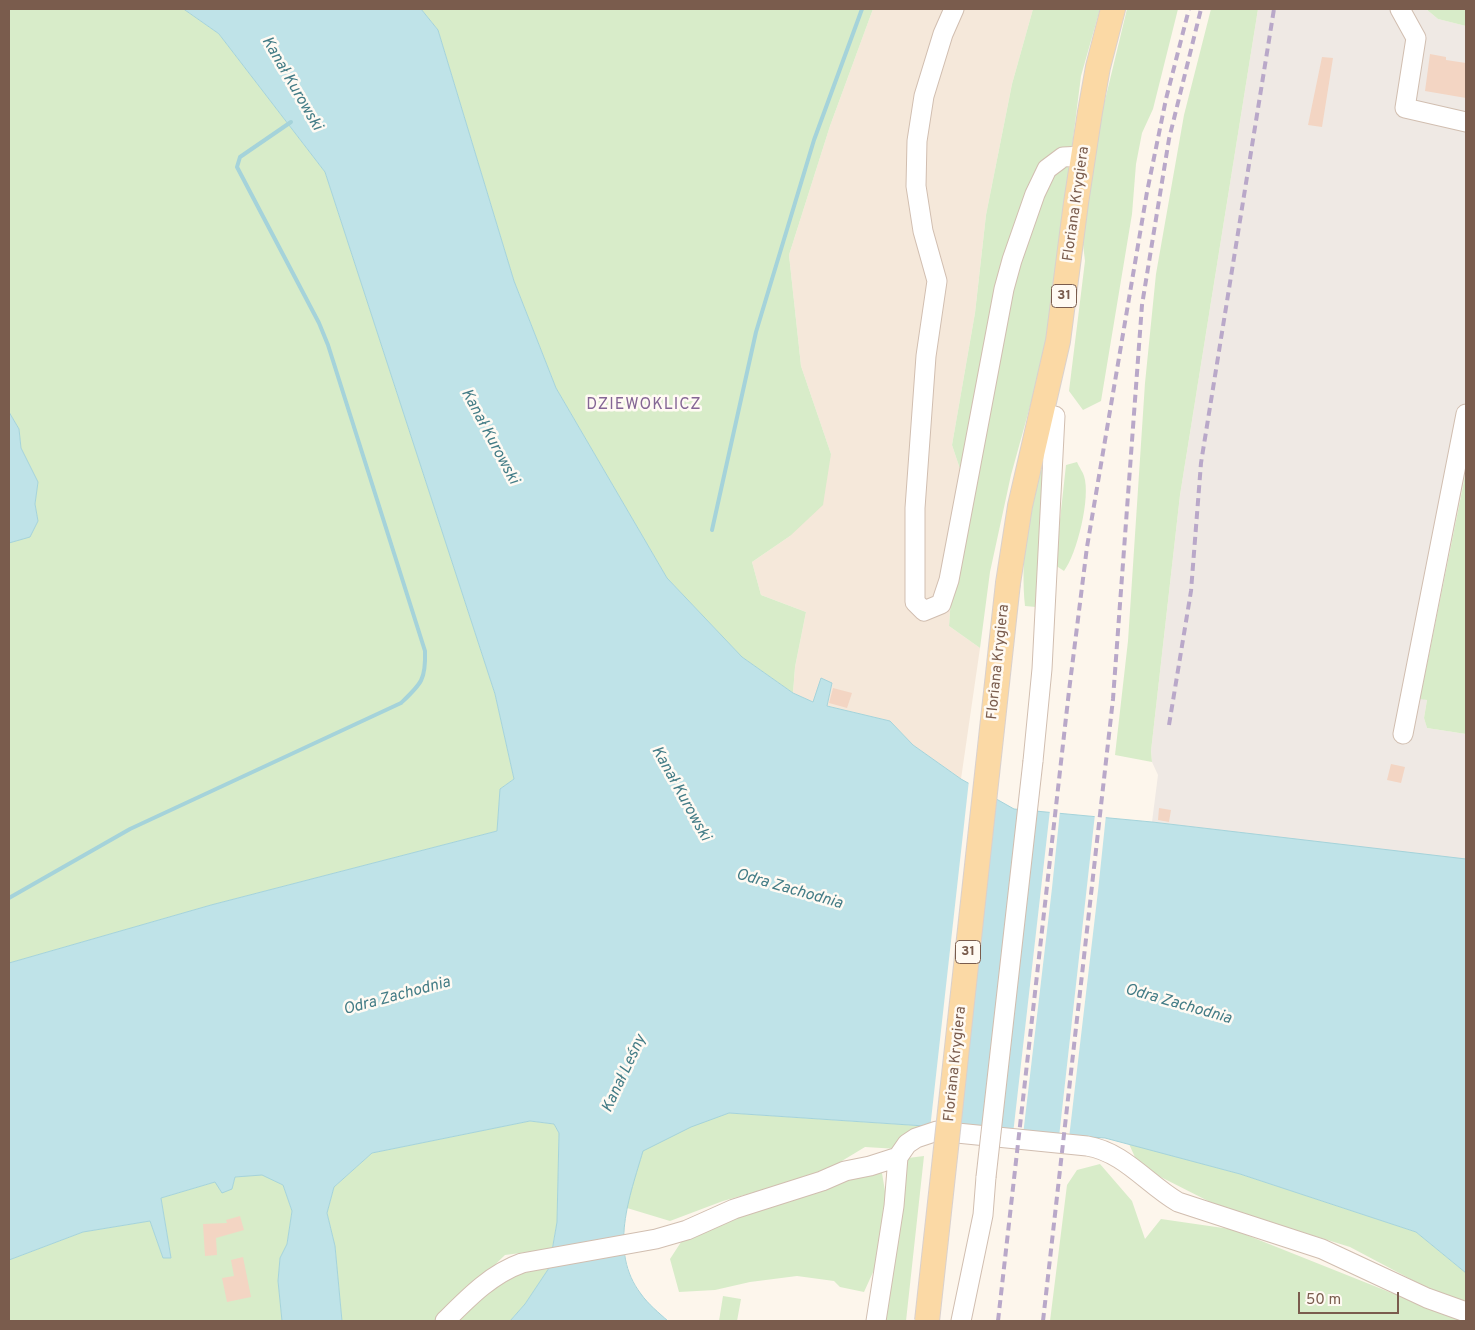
<!DOCTYPE html>
<html>
<head>
<meta charset="utf-8">
<style>
  body { margin:0 }
  #map { position:relative; width:1475px; height:1330px; overflow:hidden; background:#fdf6ec; font-family:Overpass,sans-serif }
  canvas { display:block }
  .frame { position:absolute; inset:0; border:10px solid #7a5c4d; pointer-events:none }
  .scale { position:absolute; left:1298px; top:1292px; width:101px; height:22px; box-sizing:border-box; border:2px solid #7a5c4d; border-top:0; padding-left:6px; font-size:15px; line-height:18px; white-space:nowrap; color:#7a5c4d; -webkit-text-stroke:4px #fffaf3; paint-order:stroke }
</style>
</head>
<body>
<div id="map">
<canvas width="1475" height="1330"></canvas>
<div class="frame"></div>
<div class="scale">50 m</div>
</div>
<script>
const g = document.querySelector('canvas').getContext('2d');
g.lineJoin = 'round';
function paint(path, color) {
  g.fillStyle = color;
  g.fill(path, 'evenodd');
}
function strokePath(path, color, width, dash) {
  g.strokeStyle = color;
  g.lineWidth = width;
  g.lineCap = dash ? 'butt' : 'round';
  g.setLineDash(dash || []);
  g.stroke(path);
}
function write(font, color, halo, rows, align = 'center') {
  g.font = font + ' Overpass,sans-serif';
  g.lineWidth = 5;
  g.setLineDash([]);
  g.textBaseline = 'middle';
  g.strokeStyle = halo;
  g.fillStyle = color;
  for (const [text, x, y, turn = 0] of rows) {
    g.save();
    g.translate(x, y);
    g.rotate((+turn || 0) * Math.PI / 180);
    g.textAlign = isNaN(turn) ? turn : align;
    if (halo) g.strokeText(text, 0, 0);
    g.fillText(text, 0, 0);
    g.restore();
  }
}
paint(new Path2D(`
  M 873,9 L 1033,9 L 1012,84 L 986,215 L 975,313 L 952,445 L 960,469 L 949,626 L 980,648 L 961,779 L 913,745 L 890,721 L 827,706 L 832,683 L 813,702 L 793,693 L 795,667 L 806,612 L 761,595 L 752,562 L 790,536 L 831,454 L 801,366 L 789,255 L 830,126 Z`), '#f5e8da');
paint(new Path2D(`
  M 1258,9 L 1426,9 L 1438,19 L 1466,26 L 1466,471 L 1420,698 L 1427,700 L 1424,718 L 1427,728 L 1466,734 L 1466,859 L 1464,860 L 1152,822 L 1158,775 L 1152,762 L 1151,751 L 1180,495 Z`), '#efe9e4');
paint(new Path2D(`
  M 9,9 L 184,9 L 219,34 L 325,172 L 495,694 L 514,779 L 500,789 L 497,831 L 211,905 L 9,963 L 9,543 L 30,536 L 38,521 L 35,504 L 38,482 L 21,448 L 19,429 L 9,412 Z
  M 421,9 L 873,9 L 830,126 L 789,255 L 801,366 L 831,454 L 823,505 L 790,536 L 752,562 L 761,595 L 806,612 L 795,667 L 793,693 L 742,657 L 667,578 L 556,388 L 514,281 L 438,30 Z
  M 1033,9 L 1100,9 L 1081,76 L 1047,345 L 1011,475 L 990,572 L 980,648 L 949,626 L 960,469 L 952,445 L 975,313 L 986,215 L 1012,84 Z
  M 1127,9 L 1178,9 L 1153,109 L 1142,133 L 1136,164 L 1132,214 L 1101,401 L 1083,410 L 1069,391 L 1085,261 L 1082,236 L 1100,121 Z
  M 1211,9 L 1258,9 L 1180,495 L 1151,751 L 1152,762 L 1115,755 L 1128,641 L 1145,383 L 1156,274 L 1184,115 Z
  M 1426,9 L 1466,9 L 1466,26 L 1438,19 Z
  M 1077,462 C 1079,467 1083,472 1084,476 C 1091,497 1077,554 1064,571 L 1055,565 L 1066,465 Z
  M 1044,464 L 1036,607 L 1025,606 C 1021,566 1025,500 1044,464 Z
  M 1466,471 L 1466,734 L 1427,728 L 1424,718 L 1427,700 L 1420,699 Z
  M 729,1113 L 921,1126 L 898,1149 L 865,1147 L 822,1173 L 723,1201 L 670,1221 L 627,1208 L 624,1220 L 624,1229 L 614,1198 L 628,1147 Z
  M 530,1121 L 554,1124 L 559,1133 L 557,1222 L 552,1249 L 505,1255 L 437,1321 L 342,1321 L 335,1247 L 327,1213 L 334,1187 L 372,1153 Z
  M 1129,1144 L 1240,1174 L 1416,1232 L 1466,1273 L 1466,1304 L 1450,1300 L 1350,1247 L 1218,1206 L 1139,1166 Z
  M 924,1156 L 906,1321 L 885,1321 L 908,1158 Z
  M 1100,1164 L 1132,1201 L 1145,1239 L 1161,1219 L 1230,1229 L 1244,1234 L 1462,1321 L 1050,1321 L 1067,1185 L 1077,1170 Z
  M 881,1167 L 886,1197 L 874,1270 L 864,1292 L 840,1287 L 834,1281 L 797,1276 L 750,1282 L 715,1290 L 679,1292 L 670,1259 L 683,1239 L 740,1211 Z
  M 262,1174 L 283,1185 L 292,1211 L 287,1244 L 280,1258 L 278,1281 L 282,1321 L 9,1321 L 9,1260 L 83,1232 L 150,1221 L 163,1258 L 171,1258 L 161,1198 L 215,1182 L 232,1189 L 235,1177 Z
  M 549,1268 L 525,1304 L 510,1321 L 457,1321 L 506,1276 Z
  M 723,1296 L 741,1299 L 737,1321 L 719,1321 Z`), '#d8ecc9');
const water = new Path2D(`
  M 184,9 L 421,9 L 438,30 L 514,281 L 556,388 L 667,578 L 742,657 L 793,693 L 813,702 L 821,678 L 832,683 L 827,706 L 890,721 L 913,745 L 961,779 L 1014,809 L 1152,822 L 1466,859 L 1466,1273 L 1416,1232 L 1240,1174 L 1105,1138 L 729,1113 L 691,1127 L 643,1151 C 630,1196 608,1251 641,1294 C 648,1304 659,1313 668,1321 L 510,1321 L 525,1304 L 549,1268 L 557,1222 L 559,1133 L 554,1124 L 530,1121 L 372,1153 L 334,1187 L 327,1213 L 335,1246 L 342,1321 L 282,1321 L 278,1281 L 280,1258 L 287,1244 L 292,1211 L 283,1185 L 262,1175 L 235,1177 L 232,1189 L 222,1193 L 215,1182 L 161,1198 L 171,1258 L 163,1258 L 150,1221 L 83,1232 L 9,1260 L 9,963 L 211,905 L 497,831 L 500,789 L 514,779 L 495,694 L 325,172 L 219,34 Z
  M 9,412 L 19,429 L 21,448 L 38,482 L 35,504 L 38,521 L 30,537 L 9,543 Z`);
paint(water, '#bfe3e8');
strokePath(water, '#a5d3da', 1);
paint(new Path2D(`
  M 969,780 L 996,796 L 958,1131 L 930,1129 Z
  M 1050,810 L 1060,811 L 1052,888 L 1023,1135 L 1013,1134 Z
  M 1095,814 L 1106,815 L 1098,891 L 1069,1138 L 1059,1137 Z`), '#fdf6ec');
strokePath(new Path2D(`
  M 712,530 L 756,332 L 814,140 L 862,9
  M 9,898 L 130,829 L 401,703 C 421,684 426,680 425,651 L 328,345 L 319,323 L 237,167 L 240,157 L 291,122`), '#a5d3da', 4);
paint(new Path2D(`
  M 1430,54 L 1446,57 L 1446,60 L 1466,63 L 1466,98 L 1425,91 Z
  M 1322,57 L 1333,58 L 1322,127 L 1308,125 Z
  M 833,688 L 852,693 L 847,708 L 829,703 Z
  M 1391,764 L 1405,767 L 1401,783 L 1387,780 Z
  M 1159,808 L 1171,810 L 1169,822 L 1158,820 Z
  M 240,1216 L 244,1230 L 216,1238 L 217,1255 L 205,1256 L 203,1224 L 227,1223 L 226,1220 Z
  M 243,1257 L 251,1297 L 227,1302 L 222,1278 L 234,1276 L 231,1260 Z`), '#f3d5c3');
const minor = new Path2D(`
  M 954,9 L 943,34 L 924,96 L 917,141 L 916,186 L 923,231 L 937,281 L 926,356 L 915,508 L 915,602 L 924,611 L 941,604 L 949,580 L 1004,289 L 1012,260 L 1035,194 L 1047,169 L 1063,157 L 1083,156
  M 1400,9 L 1416,38 L 1405,108 L 1466,122
  M 1403,734 L 1466,414
  M 1033,761 L 1042,669 L 1055,416
  M 445,1321 C 468,1298 491,1274 522,1263 L 656,1239 L 687,1230 L 734,1209 L 822,1181 L 845,1171 L 870,1166 L 898,1157
  M 876,1321 L 894,1206 L 898,1157 L 907,1144 L 916,1138 L 937,1131 L 1087,1146 C 1124,1152 1147,1184 1178,1202 L 1322,1249 L 1427,1298 L 1466,1312
  M 961,1321 L 983,1215 L 986,1177`);
const major = new Path2D(`
  M 1008,583 L 1020,506 L 1058,341 L 1076,203 L 1090,112 L 1098,67 L 1113,9`);
strokePath(minor, '#d1beb0', 21);
strokePath(major, '#dad1cd', 26);
strokePath(minor, '#fff', 19);
strokePath(major, '#fbd9a5', 24);
strokePath(new Path2D(`
  M 1169,725 L 1191,591 L 1201,463 L 1274,9
  M 998,1321 L 1069,691 L 1087,547 L 1147,192 L 1166,99 L 1189,9
  M 1043,1321 L 1113,699 L 1142,305 L 1169,139 L 1201,9`), '#b9a8c9', 4, [8, 5]);
const minorBridge = new Path2D(`
  M 986,1177 L 1033,761`);
const majorBridge = new Path2D(`
  M 927,1321 L 1008,583`);
strokePath(minorBridge, '#d1beb0', 21, []);
strokePath(majorBridge, '#dad1cd', 26, []);
strokePath(minorBridge, '#fff', 19);
strokePath(majorBridge, '#fbd9a5', 24);
for (const [x, y, w] of [
  [1064,296,25],
  [968,952,25]
]) {
  const box = new Path2D();
  box.roundRect(x - w / 2, y - 11.5, w, 23, 4);
  g.fillStyle = '#fffaf3';
  g.fill(box);
  strokePath(box, '#7a5c4d', 1);
}
write('bold 14px', '#7a5c4d', null, [
  ["31",1064,296],
  ["31",968,952]
]);
write('15px', '#7a5c4d', '#fffaf3', [
  ["Floriana Krygiera",1077,204,-82],
  ["Floriana Krygiera",999,662,-84],
  ["Floriana Krygiera",956,1064,-84]
]);
write('italic 16px', '#437c86', '#fffaf3', [
  ["Kanał Kurowski",291,84,60],
  ["Kanał Kurowski",489,437,62],
  ["Kanał Kurowski",680,794,61],
  ["Odra Zachodnia",789,890,16],
  ["Odra Zachodnia",397,997,-15],
  ["Odra Zachodnia",1178,1005,16],
  ["Kanał Leśny",625,1074,-65]
]);
g.letterSpacing = '1px';
write('16px', '#846695', '#fffaf3', [
  ["DZIEWOKLICZ",644,406]
]);
g.letterSpacing = '0px';
</script>
</body>
</html>
